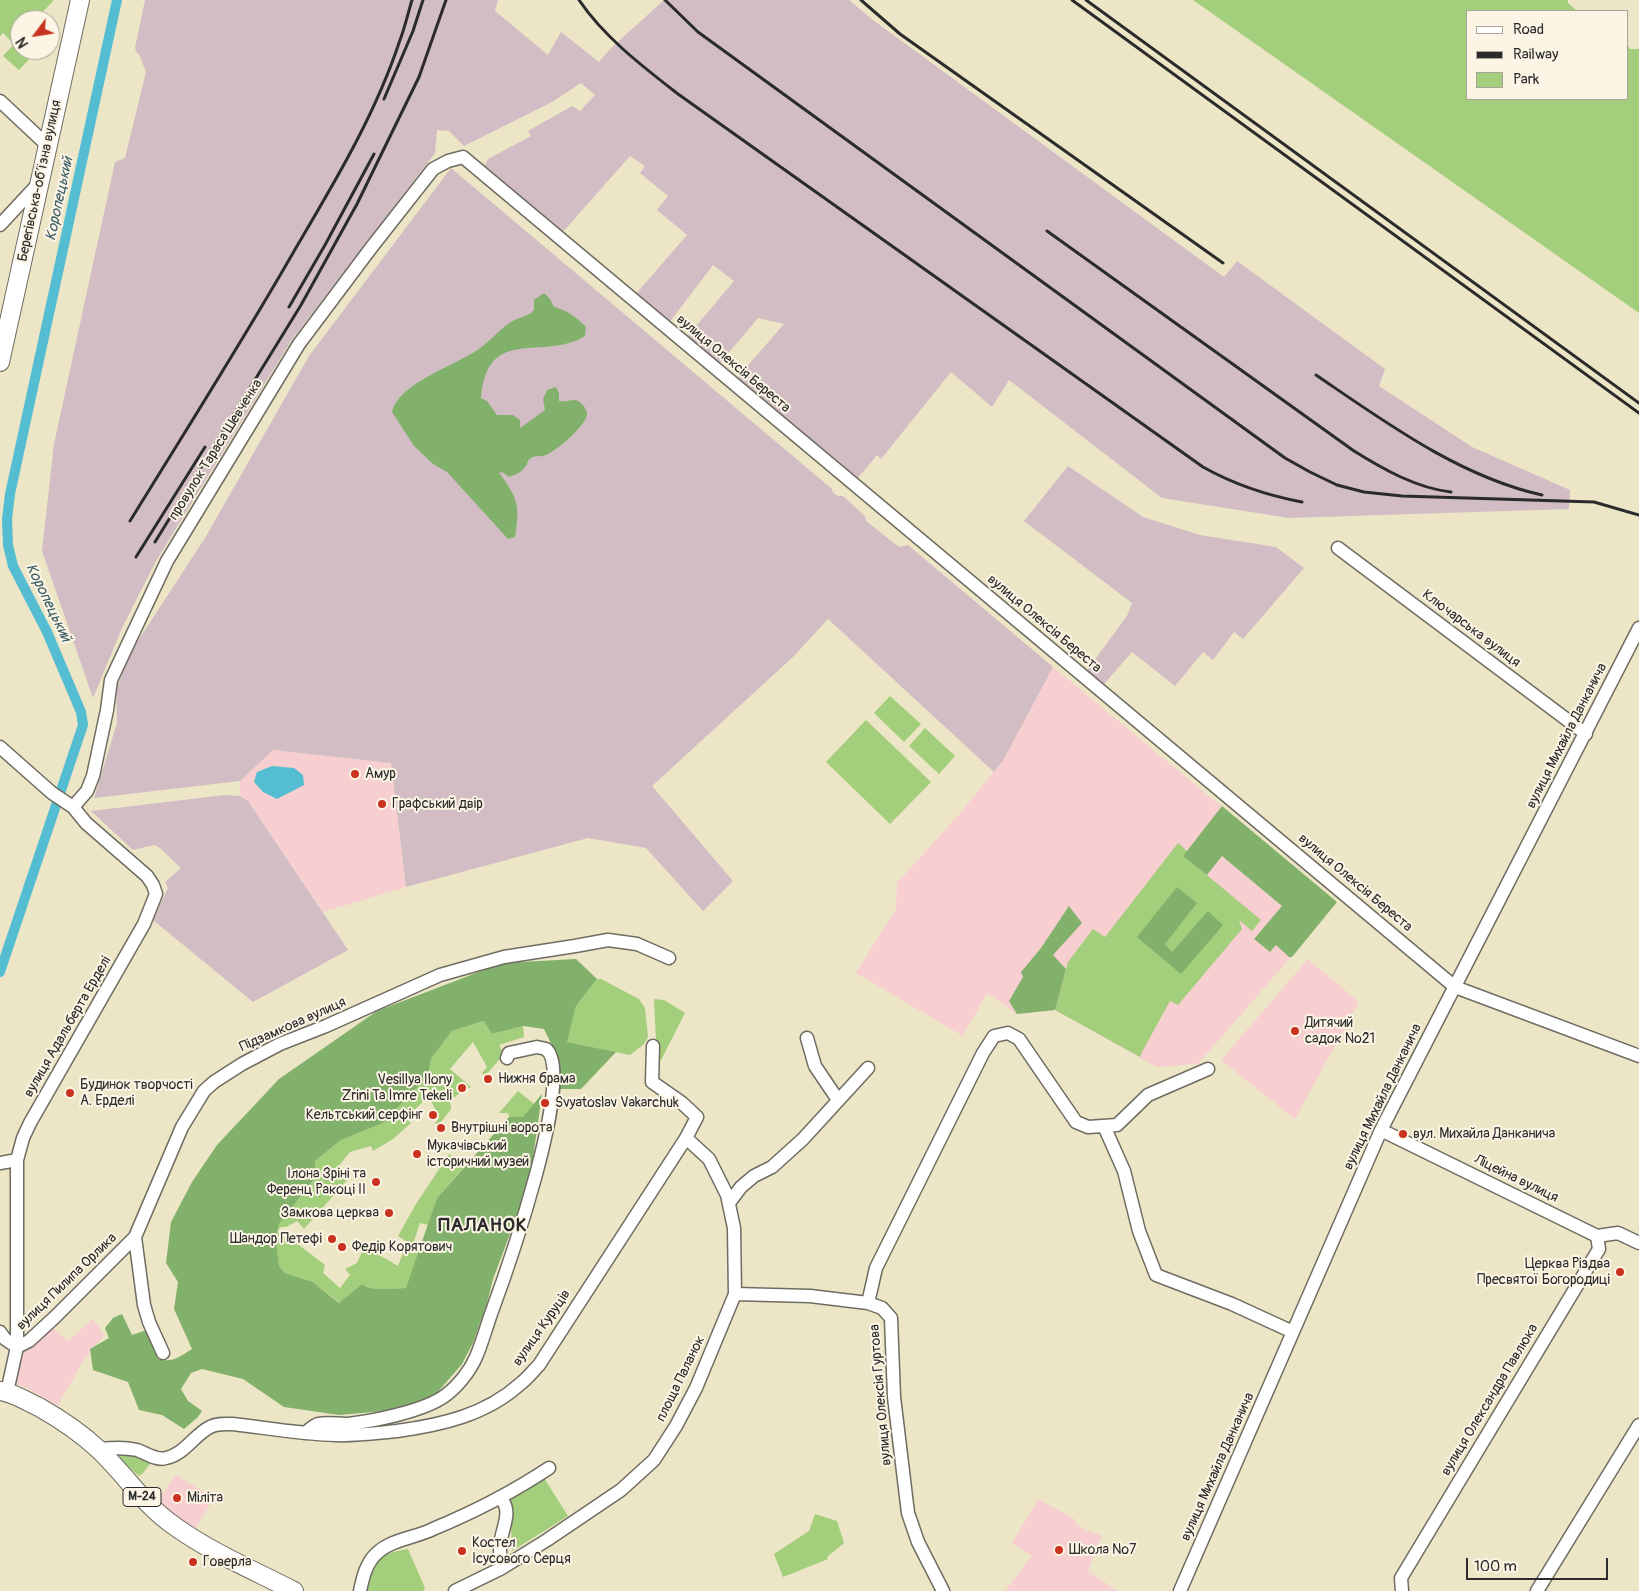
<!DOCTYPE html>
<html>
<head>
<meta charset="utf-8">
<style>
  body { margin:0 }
  #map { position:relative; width:1639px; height:1591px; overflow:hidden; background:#ece5c6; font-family:Pangolin,sans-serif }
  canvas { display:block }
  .legend { position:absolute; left:1466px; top:10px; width:162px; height:90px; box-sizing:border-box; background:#fcf5e5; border:1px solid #a8a49b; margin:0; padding:6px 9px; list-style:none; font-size:15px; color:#2b2b2b }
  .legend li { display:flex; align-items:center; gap:10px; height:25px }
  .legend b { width:25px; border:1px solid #a8a49b }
  .north { position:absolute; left:10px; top:10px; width:50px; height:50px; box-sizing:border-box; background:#fcf5e5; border:1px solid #a8a49b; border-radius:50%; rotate:239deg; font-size:14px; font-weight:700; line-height:20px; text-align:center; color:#2b2b2b }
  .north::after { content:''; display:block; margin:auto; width:18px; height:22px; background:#c8321e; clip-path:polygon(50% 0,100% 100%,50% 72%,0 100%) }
  .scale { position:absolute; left:1466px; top:1558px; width:142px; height:22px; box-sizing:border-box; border:2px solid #2b2b2b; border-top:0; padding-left:6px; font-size:15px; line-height:18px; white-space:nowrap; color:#2b2b2b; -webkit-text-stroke:4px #fcf5e5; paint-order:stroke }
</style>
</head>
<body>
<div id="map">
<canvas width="1639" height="1591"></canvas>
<ul class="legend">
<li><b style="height:6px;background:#fff"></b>Road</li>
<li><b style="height:6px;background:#2b2b2b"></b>Railway</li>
<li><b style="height:14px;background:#a3ce7b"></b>Park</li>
</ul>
<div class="north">N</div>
<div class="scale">100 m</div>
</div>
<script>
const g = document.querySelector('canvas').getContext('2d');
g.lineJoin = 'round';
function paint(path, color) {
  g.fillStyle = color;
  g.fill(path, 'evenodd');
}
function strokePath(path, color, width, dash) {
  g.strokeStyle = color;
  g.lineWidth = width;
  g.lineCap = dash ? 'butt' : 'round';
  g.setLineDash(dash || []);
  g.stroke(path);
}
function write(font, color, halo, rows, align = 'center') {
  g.font = font + ' Pangolin,sans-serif';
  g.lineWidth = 4;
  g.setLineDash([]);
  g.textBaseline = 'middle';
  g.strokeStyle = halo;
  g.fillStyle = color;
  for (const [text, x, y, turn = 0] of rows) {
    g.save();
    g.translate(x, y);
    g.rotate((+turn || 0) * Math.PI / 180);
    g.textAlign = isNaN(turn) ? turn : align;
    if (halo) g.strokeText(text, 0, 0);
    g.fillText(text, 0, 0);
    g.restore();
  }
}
paint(new Path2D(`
  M 1053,667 L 1337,902 L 1297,950 L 1198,1064 L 1157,1067 L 1055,1010 L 1017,1014 L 987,993 L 963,1036 L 856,973 L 896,909 L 897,883 L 962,811 L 1004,759 Z
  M 273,750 L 391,763 L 406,887 L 323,912 L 248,801 L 240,796 L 240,781 Z
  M 1308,959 L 1359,1002 L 1295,1119 L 1221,1060 Z
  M 93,1319 L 104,1335 L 83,1361 L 58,1406 L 27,1388 L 10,1383 L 27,1345 L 50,1326 L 68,1341 Z
  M 176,1475 L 214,1498 L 195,1529 L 186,1525 L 157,1502 Z
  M 1038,1499 L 1073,1518 L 1080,1527 L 1102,1536 L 1088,1571 L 1118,1591 L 1005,1591 L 1032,1556 L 1012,1543 Z`), '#f7cfd0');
paint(new Path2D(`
  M 145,0 L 498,0 L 495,11 L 548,55 L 561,32 L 599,62 L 609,50 L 664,0 L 849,0 L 873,20 L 1224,277 L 1237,261 L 1385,369 L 1379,386 L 1472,447 L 1570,490 L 1569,509 L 1289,518 L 1162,498 L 1009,380 L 992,407 L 951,372 L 881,459 L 877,455 L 857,479 L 737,378 L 784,324 L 758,318 L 720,363 L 686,338 L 734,281 L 713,265 L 669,323 L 635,295 L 687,235 L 657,210 L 668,196 L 640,173 L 645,166 L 630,156 L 562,233 L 483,168 L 488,159 L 531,136 L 528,131 L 572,106 L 580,111 L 595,95 L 581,83 L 552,102 L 464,146 L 449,131 L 437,130 L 435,153 L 291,341 L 156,561 L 122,628 L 93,698 L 42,551 L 54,444 L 115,162 L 125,158 L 146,72 L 139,54 L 137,53 L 135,48 Z
  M 451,168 L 832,489 L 833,493 L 838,496 L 843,496 L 865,516 L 866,521 L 899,547 L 908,545 L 1053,667 L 1004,759 L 994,772 L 828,619 L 794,656 L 652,786 L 733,881 L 703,911 L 646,848 L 588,838 L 406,887 L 391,763 L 273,750 L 240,781 L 94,798 L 117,723 L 116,690 L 130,653 L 205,538 L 309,356 Z
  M 1068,466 L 1143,517 L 1200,535 L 1276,547 L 1304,568 L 1243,639 L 1234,632 L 1213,660 L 1203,652 L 1175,686 L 1132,652 L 1104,684 L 1087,670 L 1127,616 L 1132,603 L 1024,521 Z
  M 225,795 L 240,796 L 248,801 L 348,950 L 253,1002 L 153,920 L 168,888 L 165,882 L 181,868 L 160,848 L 154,845 L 133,850 L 91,811 Z`), '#d2bdc5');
paint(new Path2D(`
  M 0,0 L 54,0 L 37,18 L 39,20 L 20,20 L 20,50 L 38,50 L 19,70 L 3,56 L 14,44 L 3,33 L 0,36 Z
  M 1193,0 L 1568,0 L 1568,3 L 1577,11 L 1468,11 L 1468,99 L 1628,99 L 1628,46 L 1630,49 L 1639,49 L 1639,313 Z
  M 890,696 L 921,724 L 904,742 L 874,713 Z
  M 866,720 L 931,782 L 890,824 L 826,762 Z
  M 925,728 L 955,756 L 939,774 L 909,746 Z
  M 1178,843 L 1187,851 L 1184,856 L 1261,920 L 1252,931 L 1239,920 L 1242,929 L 1178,1005 L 1170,1001 L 1142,1052 L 1140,1057 L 1055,1010 L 1068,962 L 1093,929 L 1105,937 Z
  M 597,979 L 601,979 L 639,999 L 645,1008 L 648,1037 L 643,1045 L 630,1055 L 566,1042 L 576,1006 Z
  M 654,999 L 664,1000 L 685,1013 L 661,1060 L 657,1060 Z
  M 485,1021 L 492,1034 L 523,1026 L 524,1037 L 499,1045 L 504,1054 L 485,1076 L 482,1073 L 487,1067 L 473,1042 L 450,1069 L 471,1087 L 462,1091 L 450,1101 L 451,1109 L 438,1126 L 435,1123 L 439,1118 L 429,1096 L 406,1118 L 411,1123 L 393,1139 L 373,1151 L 371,1146 L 350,1152 L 337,1168 L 348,1179 L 304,1229 L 297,1221 L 286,1227 L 281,1227 L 278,1230 L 279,1224 L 315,1178 L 315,1161 L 341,1140 L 383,1123 L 428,1076 L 431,1059 L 452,1031 Z
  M 518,1091 L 534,1104 L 523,1117 L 509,1117 L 508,1113 L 499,1113 Z
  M 449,1154 L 464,1167 L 437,1198 L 428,1225 L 420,1223 L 412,1247 L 420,1250 L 406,1288 C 394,1288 373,1292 362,1284 L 340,1303 L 313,1282 L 285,1273 L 279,1266 L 276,1240 L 278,1231 L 280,1236 L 286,1237 L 291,1244 L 294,1241 L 325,1265 L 323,1273 L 340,1288 L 350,1275 L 345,1269 L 357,1263 L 363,1250 L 368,1253 L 372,1251 L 398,1266 L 407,1242 L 398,1236 L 416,1204 Z
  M 128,1452 L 152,1461 L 143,1473 L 139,1476 L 118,1458 L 124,1453 Z
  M 544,1478 L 568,1516 L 512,1551 L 510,1500 Z
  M 815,1514 L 837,1521 L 844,1543 L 827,1557 L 828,1559 L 783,1577 L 774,1554 L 809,1531 Z
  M 408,1549 L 425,1588 L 423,1591 L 365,1591 C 375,1562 376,1554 408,1549 Z`), '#a3ce7b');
paint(new Path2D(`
  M 544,293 L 550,299 L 554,307 C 567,310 576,317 586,327 L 585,336 C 543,362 487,324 481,398 L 487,401 L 497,415 L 513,415 L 520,420 L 520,428 L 545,410 L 543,399 L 547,390 L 556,387 L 559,393 L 559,401 C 566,403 572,398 578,401 C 582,403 587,409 587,414 C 587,425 556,451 546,455 C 542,457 536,455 531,458 C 527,460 528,464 525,467 C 521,473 515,475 509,477 L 502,472 L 499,473 C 518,497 520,507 515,537 L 508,539 L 447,472 L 433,464 L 414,446 L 392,412 C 398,384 453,366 476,351 C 490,342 498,330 511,322 C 519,317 528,317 534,310 L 534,300 Z
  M 1222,806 L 1337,902 L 1292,957 L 1289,957 L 1276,945 L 1270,952 L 1254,939 L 1282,906 L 1222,856 L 1207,875 L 1183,856 Z
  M 1177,887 L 1197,903 L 1165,944 L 1172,952 L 1208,911 L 1223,925 L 1181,974 L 1137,937 Z
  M 1069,906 L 1082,923 L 1053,955 L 1066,969 L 1055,1010 L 1017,1014 L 1009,1001 L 1023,977 L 1021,972 L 1041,948 Z
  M 576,959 L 597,979 L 576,1006 L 567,1042 L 616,1052 L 581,1089 L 557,1089 L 556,1054 L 544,1029 L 523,1026 L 492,1034 L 484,1021 L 452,1031 L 431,1059 L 428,1076 L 383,1123 L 341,1140 L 315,1161 L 315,1178 L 279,1224 L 276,1240 L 279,1266 L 285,1273 L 313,1282 L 339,1303 L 362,1284 C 372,1292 394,1288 406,1288 L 437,1198 L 509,1117 L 523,1117 L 542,1094 L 533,1158 L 524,1197 L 493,1279 L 487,1303 L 473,1343 L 462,1364 L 436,1394 L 406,1406 L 385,1411 L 339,1415 L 284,1407 L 243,1379 L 202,1369 L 191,1373 L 181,1389 L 188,1401 L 202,1411 L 198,1417 L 184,1429 L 162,1415 L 139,1410 L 128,1382 L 93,1370 L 90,1349 L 109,1338 L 105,1328 L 113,1318 L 122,1314 L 132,1335 L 147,1330 L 158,1359 C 173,1363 179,1357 192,1349 L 174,1309 L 178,1282 L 166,1263 L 171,1222 L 192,1182 L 217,1145 L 279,1079 L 377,1011 L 502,963 Z`), '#82b16b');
paint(new Path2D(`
  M 272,766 L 294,768 L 303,775 L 304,785 L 277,799 L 263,792 L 254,782 L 257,772 Z`), '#55bdd2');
strokePath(new Path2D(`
  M 0,972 L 83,725 L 81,712 L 47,632 L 13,566 L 8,545 L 7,519 L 10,494 L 117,0`), '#55bdd2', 10);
const minor = new Path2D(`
  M 0,101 L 47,145
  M 0,225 L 39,183
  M 1338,548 L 1586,734
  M 0,747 L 52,793 L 73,807 L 86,823 L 147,876 L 153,885 L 156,894 L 144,924 L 30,1123 L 23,1138 L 17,1160 L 17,1347 L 7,1392
  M 73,807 L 87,791 L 93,776 L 107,710 L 111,680 L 167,561 L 299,344 L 371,248 L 433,169 L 448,161 L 463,157 L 1455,987 L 1639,1056
  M 807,1038 L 815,1066 L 838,1100
  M 1104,1126 L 1124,1171 L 1139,1231 L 1156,1275 L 1232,1304 L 1293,1332
  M 1381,1130 L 1597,1236 L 1618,1233 L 1639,1243
  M 0,1163 L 17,1160
  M 729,1203 L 741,1187 L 754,1176 L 772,1167 L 803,1139 L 868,1068
  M 735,1294 L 810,1296 L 868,1303 L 882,1308 L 891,1318 L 894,1397 L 908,1513 L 918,1542 L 943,1591
  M 868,1303 L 876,1268 L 983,1053 L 994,1036 L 1008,1033 L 1019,1039 L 1076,1122 L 1088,1127 L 1117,1125 L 1148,1095 L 1208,1069
  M 0,1332 L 5,1339 L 17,1347
  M 17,1347 L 29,1341 L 55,1317 L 135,1237
  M 163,1353 L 149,1322 L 144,1305 L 135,1237 L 182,1127 L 204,1091 L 214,1082 L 242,1064 L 280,1044 L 326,1026 L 440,975 L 504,957 L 575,946 L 608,940 L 637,944 L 669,958
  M 305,1433 C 309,1430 314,1425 318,1424 C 327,1422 339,1424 348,1424 C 374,1421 425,1411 446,1395 C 458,1386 470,1371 476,1357 C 482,1343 486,1328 491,1314 C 505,1276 577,1074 546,1049 L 537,1047 L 509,1053 L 507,1058
  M 99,1449 C 112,1448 124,1447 137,1450 C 146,1453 157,1461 166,1458 C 185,1454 194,1435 210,1427 C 217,1423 225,1424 233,1424 C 267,1428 301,1434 336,1435 C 356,1436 376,1433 397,1431 C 441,1425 486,1415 520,1384 C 527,1379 533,1371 539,1365 L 686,1138 L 697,1117 L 682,1103 L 652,1082 L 653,1046
  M 500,1497 C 512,1510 504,1524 501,1539 C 499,1549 500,1558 502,1568
  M 360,1591 C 363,1577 366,1563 377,1553 C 392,1539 415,1538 433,1529 C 474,1512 513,1492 549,1468
  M 455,1591 L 502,1568 L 547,1540 L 621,1490 L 654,1460 L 676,1426 L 696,1388 L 735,1294 L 734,1228 L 727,1195 L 709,1159 L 686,1138
  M 1180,1591 L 1381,1130 L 1639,628
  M 1402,1591 L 1401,1578 L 1599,1249 L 1597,1236
  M 1537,1591 L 1639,1425`);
const highway = new Path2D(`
  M 0,362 L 80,0
  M 0,1391 C 14,1393 26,1401 39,1407 C 60,1419 80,1432 98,1449 C 124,1473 144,1505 173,1525 C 210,1552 253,1570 294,1591`);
strokePath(minor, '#6f6c61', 15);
strokePath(highway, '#6f6c61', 20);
strokePath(minor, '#fff', 12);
strokePath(highway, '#fff', 18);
strokePath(new Path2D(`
  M 579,0 C 604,37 642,66 678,94 L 1203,467 C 1235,485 1265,495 1302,502
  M 665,0 L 698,32 L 1285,458 L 1310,472 L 1337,485 L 1364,492 L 1402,496 L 1594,502 L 1639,515
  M 861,0 L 900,34 L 1223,263
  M 1072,0 L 1639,413
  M 1086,0 L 1639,403
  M 384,99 L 413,31 L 423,0
  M 1047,231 L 1354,451 C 1383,469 1416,488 1451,492
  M 289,307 L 325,245 L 374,154
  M 1316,375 C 1385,422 1460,477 1542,495
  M 130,521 C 186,430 244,339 297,246 C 336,180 376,113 400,40 C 405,27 408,13 412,0
  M 155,542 L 301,305 L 357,204 L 419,77 L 446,0
  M 136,557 L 205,447`), '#2b2b2b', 3);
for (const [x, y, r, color] of [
  [355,774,5,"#c8321e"],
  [382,804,5,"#c8321e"],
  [1295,1031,5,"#c8321e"],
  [488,1079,5,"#c8321e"],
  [462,1088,5,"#c8321e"],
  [70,1093,5,"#c8321e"],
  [545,1103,5,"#c8321e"],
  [433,1115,5,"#c8321e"],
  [441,1128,5,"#c8321e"],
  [1403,1134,5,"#c8321e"],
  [417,1154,5,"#c8321e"],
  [376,1182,5,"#c8321e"],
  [389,1213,5,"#c8321e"],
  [332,1239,5,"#c8321e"],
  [342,1247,5,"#c8321e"],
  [1620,1272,5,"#c8321e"],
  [177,1498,5,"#c8321e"],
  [1059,1550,5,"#c8321e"],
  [462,1551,5,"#c8321e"],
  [193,1562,5,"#c8321e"]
]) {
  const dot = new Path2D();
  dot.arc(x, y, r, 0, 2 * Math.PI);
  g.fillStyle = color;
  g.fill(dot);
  strokePath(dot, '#fcf5e5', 2);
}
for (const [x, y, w] of [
  [142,1497,38]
]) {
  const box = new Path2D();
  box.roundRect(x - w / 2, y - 9.5, w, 19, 4);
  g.fillStyle = '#fcf5e5';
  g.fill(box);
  strokePath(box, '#2b2b2b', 1);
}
write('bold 12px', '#2b2b2b', null, [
  ["М-24",142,1497]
]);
write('14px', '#2b2b2b', '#fcf5e5', [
  ["Берегівська-обʼїзна вулиця",40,181,-78],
  ["вулиця Олексія Береста",733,364,40],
  ["провулок Тараса Шевченка",216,450,-58],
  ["вулиця Олексія Береста",1044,624,40],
  ["Ключарська вулиця",1471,629,37],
  ["вулиця Михайла Данканича",1567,736,-63],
  ["вулиця Олексія Береста",1355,883,40],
  ["Підзамкова вулиця",293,1025,-24],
  ["вулиця Адальберта Ерделі",68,1027,-60],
  ["вулиця Михайла Данканича",1383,1097,-64],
  ["Ліцейна вулиця",1516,1179,26],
  ["вулиця Пилипа Орлика",67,1282,-44],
  ["вулиця Куруців",542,1328,-55],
  ["площа Паланок",681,1379,-64],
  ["вулиця Олексія Гуртова",881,1395,-95],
  ["вулиця Олександра Павлюка",1490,1400,-59],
  ["вулиця Михайла Данканича",1218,1467,-66]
]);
write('14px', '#2b2b2b', '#fcf5e5', [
  ["Амур",365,774],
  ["Графський двір",392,804],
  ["Дитячий",1305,1023],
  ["садок №21",1305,1039],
  ["Нижня брама",498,1079],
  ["Vesillya Ilony",452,1080,"right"],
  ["Zrini Ta Imre Tekeli",452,1096,"right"],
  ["Будинок творчості",80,1085],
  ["А. Ерделі",80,1101],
  ["Svyatoslav Vakarchuk",555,1103],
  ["Кельтський серфінг",423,1115,"right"],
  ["Внутрішні ворота",451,1128],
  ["вул. Михайла Данканича",1413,1134],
  ["Мукачівський",427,1146],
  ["історичний музей",427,1162],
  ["Ілона Зріні та",366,1174,"right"],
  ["Ференц Ракоці II",366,1190,"right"],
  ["Замкова церква",379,1213,"right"],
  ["Шандор Петефі",322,1239,"right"],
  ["Федір Корятович",352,1247],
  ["Церква Різдва",1610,1264,"right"],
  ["Пресвятої Богородиці",1610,1280,"right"],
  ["Міліта",187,1498],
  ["Костел",472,1543],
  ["Ісусового Серця",472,1559],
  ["Школа №7",1069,1550],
  ["Говерла",203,1562]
], 'left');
write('italic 15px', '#3a5e65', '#fcf5e5', [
  ["Коропецький",60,199,-78],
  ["Коропецький",48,603,64]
]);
g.letterSpacing = '1px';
write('bold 19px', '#2b2b2b', '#fcf5e5', [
  ["ПАЛАНОК",483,1226]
]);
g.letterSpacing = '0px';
</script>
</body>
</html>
